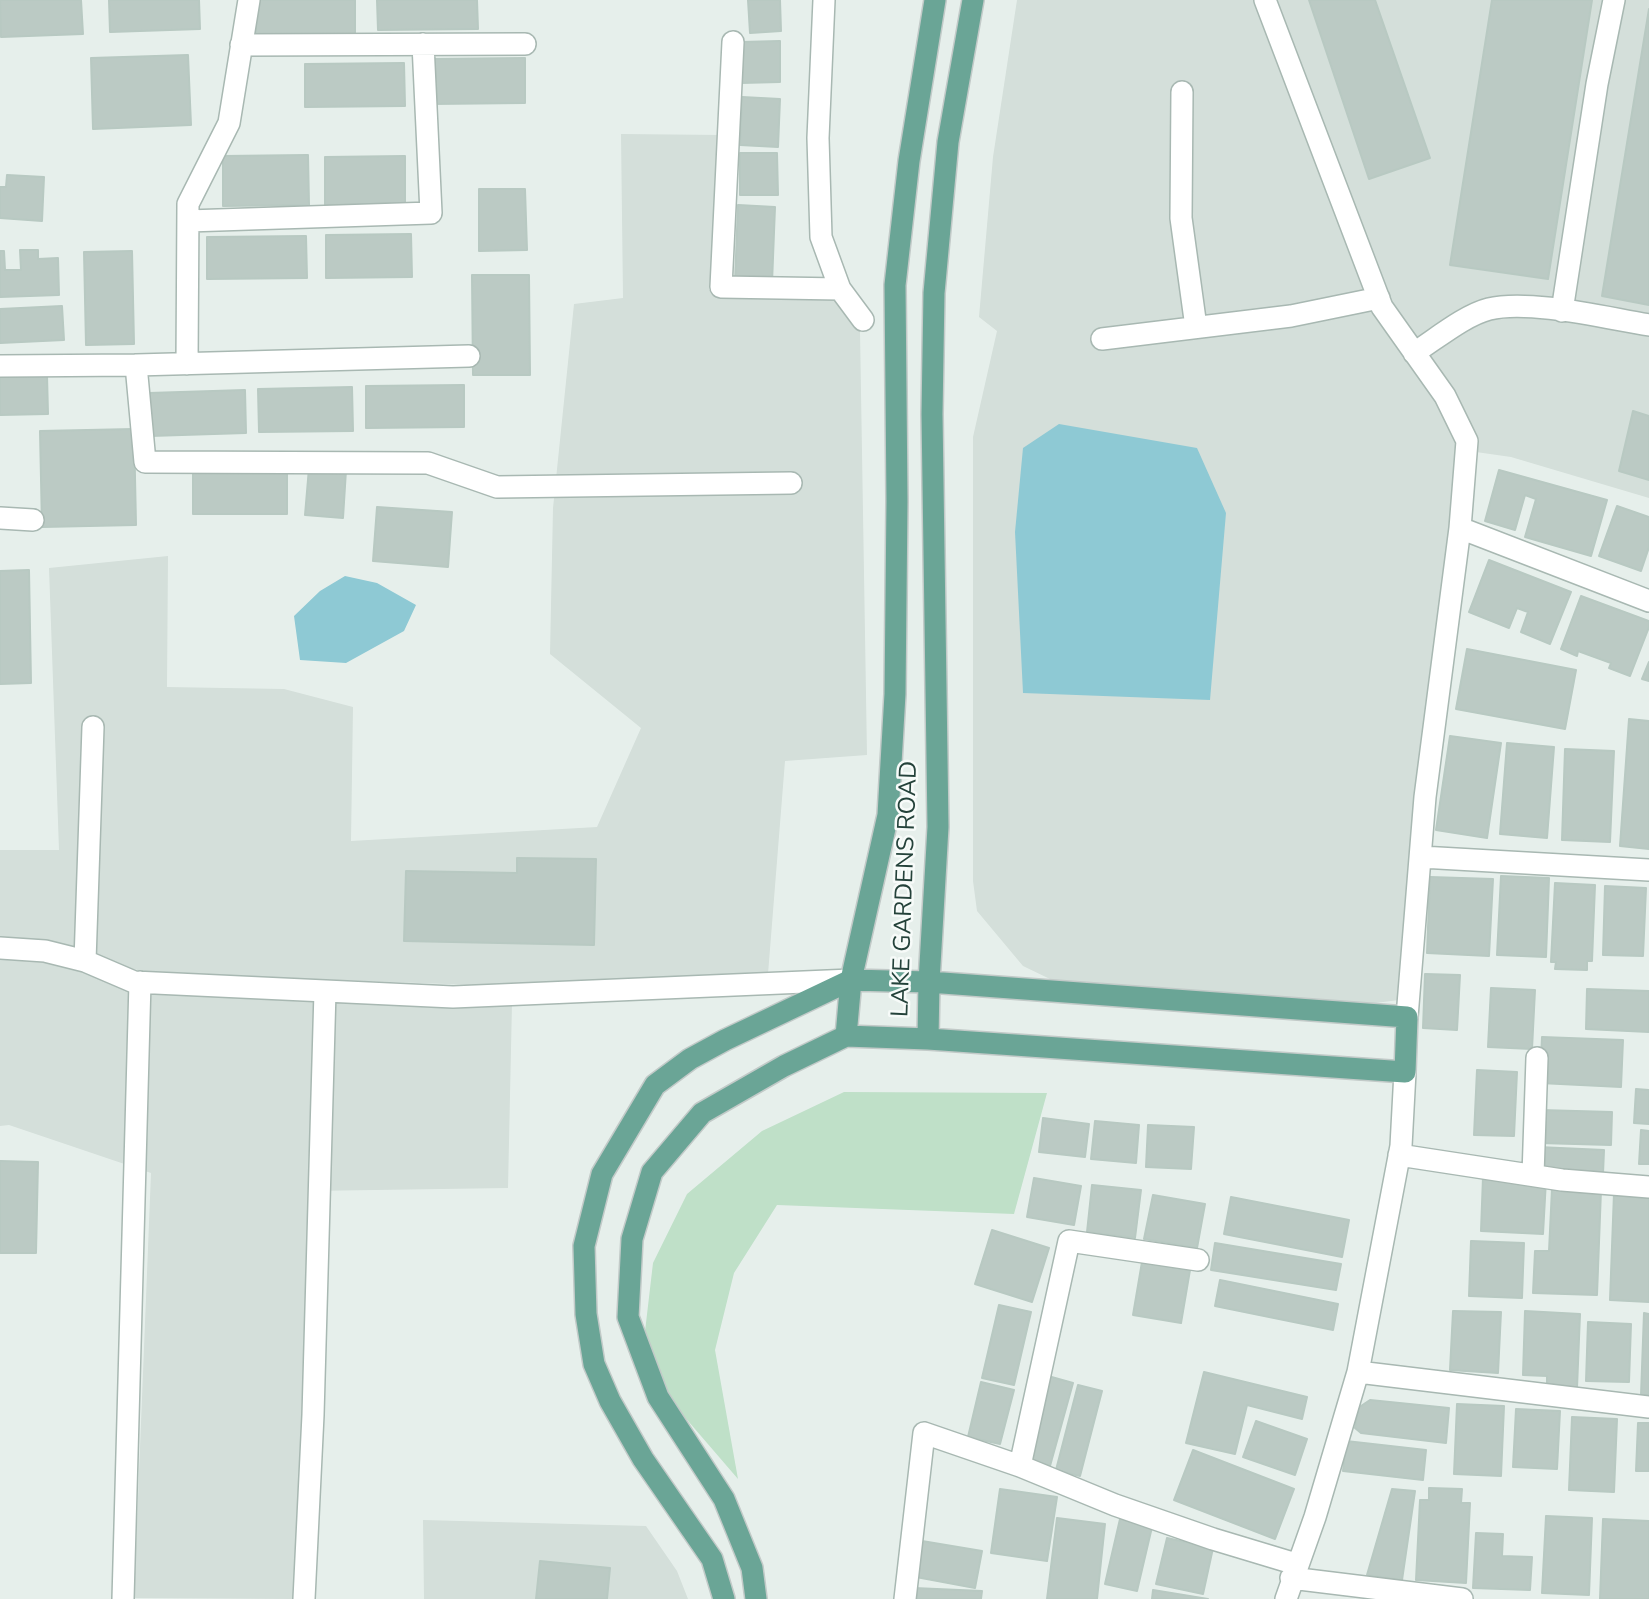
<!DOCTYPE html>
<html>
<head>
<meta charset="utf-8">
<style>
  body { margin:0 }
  canvas { display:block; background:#e6efeb }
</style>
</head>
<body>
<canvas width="1649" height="1599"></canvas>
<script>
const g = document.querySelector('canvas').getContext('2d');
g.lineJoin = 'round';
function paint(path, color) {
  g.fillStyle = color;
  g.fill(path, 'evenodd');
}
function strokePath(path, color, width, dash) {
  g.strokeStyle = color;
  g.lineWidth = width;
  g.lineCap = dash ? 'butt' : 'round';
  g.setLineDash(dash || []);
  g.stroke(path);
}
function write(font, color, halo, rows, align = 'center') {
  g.font = font + ' "Nunito Sans",sans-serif';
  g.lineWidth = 5;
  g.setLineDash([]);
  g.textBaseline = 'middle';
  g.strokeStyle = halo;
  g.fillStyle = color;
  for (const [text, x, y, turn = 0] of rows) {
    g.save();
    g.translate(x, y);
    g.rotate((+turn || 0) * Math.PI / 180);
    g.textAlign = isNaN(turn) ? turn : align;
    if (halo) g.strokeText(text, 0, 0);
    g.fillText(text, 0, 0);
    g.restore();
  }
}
paint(new Path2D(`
  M 1017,0 L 1649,0 L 1649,498 L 1511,457 L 1462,450 L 1399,1000 L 1320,1010 L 1077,992 L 1023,966 L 977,911 L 973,881 L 973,437 L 997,331 L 979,317 L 993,157 Z
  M 621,134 L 723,135 L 709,290 L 834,294 L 860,331 L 867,755 L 785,761 L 768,974 L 501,986 L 148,973 L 35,941 L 0,938 L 0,850 L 59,850 L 49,568 L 168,556 L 167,687 L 284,689 L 353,707 L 351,841 L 597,827 L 641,728 L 550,654 L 553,508 L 574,304 L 623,298 Z
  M 0,953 L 41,957 L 148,994 L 512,1003 L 508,1188 L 309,1191 L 295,1599 L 134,1598 L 151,1173 L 9,1125 L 0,1126 Z
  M 423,1520 L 646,1526 L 677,1571 L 688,1599 L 424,1599 Z`), '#d4dfda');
paint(new Path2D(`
  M 844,1092 L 1047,1093 L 1014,1214 L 777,1205 L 734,1273 L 715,1350 L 738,1479 L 670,1400 L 644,1340 L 653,1263 L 687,1194 L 762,1131 Z`), '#bfe0c8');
paint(new Path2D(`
  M 1059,424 L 1197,448 L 1226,513 L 1210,700 L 1023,693 L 1015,532 L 1023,448 Z
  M 345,576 L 377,583 L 416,605 L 404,631 L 346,663 L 300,660 L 294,616 L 320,591 Z`), '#8ec9d4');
const building = new Path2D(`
  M 0,0 L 81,0 L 83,34 L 1,37 Z
  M 109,0 L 199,0 L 200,29 L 110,32 Z
  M 256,0 L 355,0 L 355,34 L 256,35 Z
  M 377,0 L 477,0 L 478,29 L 378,30 Z
  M 748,0 L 780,0 L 781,31 L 750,33 Z
  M 1309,0 L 1375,0 L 1430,158 L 1369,179 Z
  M 1492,0 L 1592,0 L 1548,279 L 1450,265 Z
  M 1649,9 L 1649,305 L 1602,296 Z
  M 780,41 L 780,82 L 741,83 L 741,42 Z
  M 188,55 L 191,125 L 93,129 L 91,58 Z
  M 525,58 L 525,103 L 431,104 L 431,59 Z
  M 404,63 L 405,106 L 305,107 L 305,64 Z
  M 742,97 L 780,99 L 778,147 L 740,145 Z
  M 740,153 L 777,153 L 778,195 L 740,195 Z
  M 308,155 L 309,205 L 223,206 L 223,156 Z
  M 405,156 L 405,204 L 325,205 L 325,157 Z
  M 7,175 L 44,177 L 42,221 L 0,218 L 0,187 L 6,187 Z
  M 479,189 L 525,189 L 527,250 L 479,251 Z
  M 738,205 L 775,207 L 772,283 L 735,282 Z
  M 411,234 L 412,277 L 326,278 L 326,235 Z
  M 306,236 L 307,278 L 207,279 L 207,237 Z
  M 20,250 L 38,250 L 38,259 L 58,258 L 59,295 L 0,297 L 0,251 L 4,251 L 5,270 L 21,270 Z
  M 132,251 L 134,344 L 86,345 L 84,252 Z
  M 472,275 L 529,275 L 530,375 L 473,375 Z
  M 62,306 L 64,340 L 0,343 L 0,309 Z
  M 47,375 L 48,414 L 0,415 L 0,376 Z
  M 464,385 L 464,427 L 366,428 L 366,386 Z
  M 352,387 L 353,431 L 259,432 L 258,389 Z
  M 245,390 L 246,433 L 150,436 L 149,393 Z
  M 1633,411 L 1649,416 L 1649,480 L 1619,471 Z
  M 134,429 L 136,525 L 42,527 L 40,431 Z
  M 309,468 L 346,470 L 343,518 L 305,515 Z
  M 1499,470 L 1607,500 L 1591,556 L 1525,537 L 1536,499 L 1525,495 L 1515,530 L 1485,521 Z
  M 193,471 L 287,471 L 287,514 L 193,514 Z
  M 1617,506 L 1649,517 L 1649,547 L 1641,571 L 1599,556 Z
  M 377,507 L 452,512 L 448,567 L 373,561 Z
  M 1489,560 L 1571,592 L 1550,644 L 1521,632 L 1528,612 L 1517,608 L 1509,628 L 1469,612 Z
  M 29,570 L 31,683 L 0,684 L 0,571 Z
  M 1581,596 L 1649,621 L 1649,627 L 1630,676 L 1609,668 L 1611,663 L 1578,651 L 1577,656 L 1561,649 Z
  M 1467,649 L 1576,670 L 1565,729 L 1456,709 Z
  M 1649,662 L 1649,681 L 1642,679 Z
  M 1629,719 L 1649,721 L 1649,849 L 1620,846 Z
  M 1450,736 L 1501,743 L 1487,838 L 1436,830 Z
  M 1507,743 L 1554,747 L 1547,838 L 1500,834 Z
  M 1565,749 L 1614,751 L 1610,842 L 1562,840 Z
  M 517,858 L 596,859 L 594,945 L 404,941 L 406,871 L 517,873 Z
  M 1501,876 L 1549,878 L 1546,957 L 1497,955 Z
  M 1430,877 L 1493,879 L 1489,956 L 1427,953 Z
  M 1555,883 L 1595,885 L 1592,961 L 1587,961 L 1587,970 L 1555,969 L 1556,962 L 1551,962 Z
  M 1605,886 L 1646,888 L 1643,956 L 1603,955 Z
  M 1425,974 L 1460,975 L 1457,1030 L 1423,1028 Z
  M 1491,988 L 1535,990 L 1532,1049 L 1488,1047 Z
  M 1587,989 L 1649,991 L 1649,1032 L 1586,1029 Z
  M 1542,1037 L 1623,1040 L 1621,1087 L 1540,1083 Z
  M 1477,1070 L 1517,1072 L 1514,1136 L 1474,1135 Z
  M 1636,1089 L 1649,1090 L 1649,1124 L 1634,1123 Z
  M 1540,1110 L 1612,1112 L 1611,1145 L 1539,1143 Z
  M 1043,1118 L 1089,1124 L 1085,1157 L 1039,1152 Z
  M 1095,1121 L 1139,1125 L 1136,1163 L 1091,1159 Z
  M 1148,1125 L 1194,1127 L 1191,1169 L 1146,1167 Z
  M 1641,1130 L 1649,1131 L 1649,1164 L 1639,1164 Z
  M 1538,1147 L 1604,1150 L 1603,1174 L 1537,1171 Z
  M 0,1161 L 38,1162 L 36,1253 L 0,1253 Z
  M 1483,1177 L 1546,1180 L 1543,1234 L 1481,1231 Z
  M 1034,1178 L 1081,1186 L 1074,1225 L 1027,1217 Z
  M 1092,1185 L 1141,1190 L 1135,1238 L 1087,1232 Z
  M 1552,1189 L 1601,1190 L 1597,1295 L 1533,1293 L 1535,1251 L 1549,1251 Z
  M 1614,1193 L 1649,1194 L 1649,1302 L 1610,1300 Z
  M 1153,1195 L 1205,1204 L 1197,1248 L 1144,1239 Z
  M 1231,1197 L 1349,1220 L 1342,1257 L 1224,1234 Z
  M 992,1230 L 1049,1248 L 1032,1302 L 975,1284 Z
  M 1471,1241 L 1524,1243 L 1522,1298 L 1469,1296 Z
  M 1215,1243 L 1341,1264 L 1336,1290 L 1211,1270 Z
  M 1142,1262 L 1190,1270 L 1181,1323 L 1133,1315 Z
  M 1220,1280 L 1338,1304 L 1333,1330 L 1215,1306 Z
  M 999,1305 L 1031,1312 L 1014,1385 L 982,1378 Z
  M 1453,1311 L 1501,1312 L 1498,1373 L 1450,1370 Z
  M 1525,1311 L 1580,1314 L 1577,1388 L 1547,1387 L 1547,1376 L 1523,1375 Z
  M 1644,1313 L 1649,1314 L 1649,1395 L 1641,1395 Z
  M 1588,1322 L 1631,1324 L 1629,1382 L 1586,1381 Z
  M 1204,1372 L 1307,1397 L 1302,1419 L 1247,1405 L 1235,1454 L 1186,1443 Z
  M 1048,1376 L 1073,1383 L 1050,1466 L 1025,1459 Z
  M 981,1382 L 1014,1390 L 1000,1444 L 968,1437 Z
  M 1078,1385 L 1102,1391 L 1080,1476 L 1056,1470 Z
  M 1370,1400 L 1449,1408 L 1446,1443 L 1361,1433 L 1355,1428 L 1358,1408 Z
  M 1457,1404 L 1504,1406 L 1501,1476 L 1454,1474 Z
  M 1516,1409 L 1560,1411 L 1557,1469 L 1513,1467 Z
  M 1572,1417 L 1617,1419 L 1614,1492 L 1569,1490 Z
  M 1256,1421 L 1307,1439 L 1295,1475 L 1243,1457 Z
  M 1638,1423 L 1649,1423 L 1649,1471 L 1636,1471 Z
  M 1346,1441 L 1426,1450 L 1423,1480 L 1343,1471 Z
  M 1193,1450 L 1294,1489 L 1275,1539 L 1174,1500 Z
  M 1429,1488 L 1462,1489 L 1461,1503 L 1470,1503 L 1466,1583 L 1416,1580 L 1420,1500 L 1429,1500 Z
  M 1000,1489 L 1057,1497 L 1047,1561 L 991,1553 Z
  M 1392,1489 L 1415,1491 L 1402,1580 L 1367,1575 Z
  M 1546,1516 L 1592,1518 L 1589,1595 L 1542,1593 Z
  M 1057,1518 L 1105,1524 L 1097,1599 L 1047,1599 Z
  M 1120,1519 L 1152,1527 L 1137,1591 L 1105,1584 Z
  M 1603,1519 L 1649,1521 L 1649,1599 L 1600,1599 Z
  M 1476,1533 L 1503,1534 L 1502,1556 L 1532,1557 L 1530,1590 L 1473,1588 Z
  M 1167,1538 L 1213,1548 L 1203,1594 L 1156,1584 Z
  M 922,1541 L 982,1551 L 975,1588 L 916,1577 Z
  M 540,1561 L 610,1568 L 607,1599 L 536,1599 Z
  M 914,1588 L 982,1591 L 981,1599 L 913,1599 Z
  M 1153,1590 L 1208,1599 L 1152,1599 Z`);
paint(building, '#bbcac4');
strokePath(building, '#b8c9c2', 2);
const minor = new Path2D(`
  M 824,0 L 818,138 L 821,237 L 840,289 L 863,320
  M 1265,0 L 1382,307 L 1445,396 L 1467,441 L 1460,528 L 1425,797 L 1407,1017
  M 733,42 L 721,287 L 840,289
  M 241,45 L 525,44
  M 1182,92 L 1181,218 L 1196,327
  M 188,221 L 431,213 L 423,44
  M 1562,311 L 1597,84 L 1614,0
  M 1102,339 L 1291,316 L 1379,298
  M 1414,353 C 1436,339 1465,315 1489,309 C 1529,299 1606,318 1649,325
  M 187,364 L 188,204 L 229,123 L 249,0
  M 136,365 L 145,462 L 428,463 L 497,487 L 791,483
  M 0,366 L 136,365 L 469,356
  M 0,518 L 33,520
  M 1460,528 L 1649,601
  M 1421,857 L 1649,870
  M 0,948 L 45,951 L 85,961 L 134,982 L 453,997 L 851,980
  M 85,961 L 93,727
  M 1399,1155 L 1562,1180 L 1649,1187
  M 1533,1175 L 1537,1058
  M 1358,1372 L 1649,1407
  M 1020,1466 L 1069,1241 L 1198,1260
  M 1291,1578 L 1462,1599
  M 123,1599 L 140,982
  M 304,1599 L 313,1415 L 325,991
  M 905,1599 L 924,1433 L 1020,1466 L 1115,1505 L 1213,1539 L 1296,1564
  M 1286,1599 L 1315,1517 L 1358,1372 L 1401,1146 L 1405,1072`);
const major = new Path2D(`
  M 846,1036 L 851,980 L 888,815 L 895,694 L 897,501 L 895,285 L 909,161 L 935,0
  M 928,1039 L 929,982 L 938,827 L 932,414 L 934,293 L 948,142 L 973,0
  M 724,1599 L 712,1559 L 643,1459 L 610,1401 L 594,1364 L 586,1314 L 584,1246 L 602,1174 L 655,1085 L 690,1059 L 725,1040 L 851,980 L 929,982 L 1407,1017 L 1405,1072 L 928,1039 L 846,1036 L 784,1066 L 702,1113 L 652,1172 L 632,1239 L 628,1317 L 658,1397 L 724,1499 L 752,1568 L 756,1599`);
strokePath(minor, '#a8b8b2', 24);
strokePath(major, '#c2cac8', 24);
strokePath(minor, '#fff', 21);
strokePath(major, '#6aa596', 21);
write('24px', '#24423a', '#f7fbf9', [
  ["LAKE GARDENS ROAD",906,889,-88]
]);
</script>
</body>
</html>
